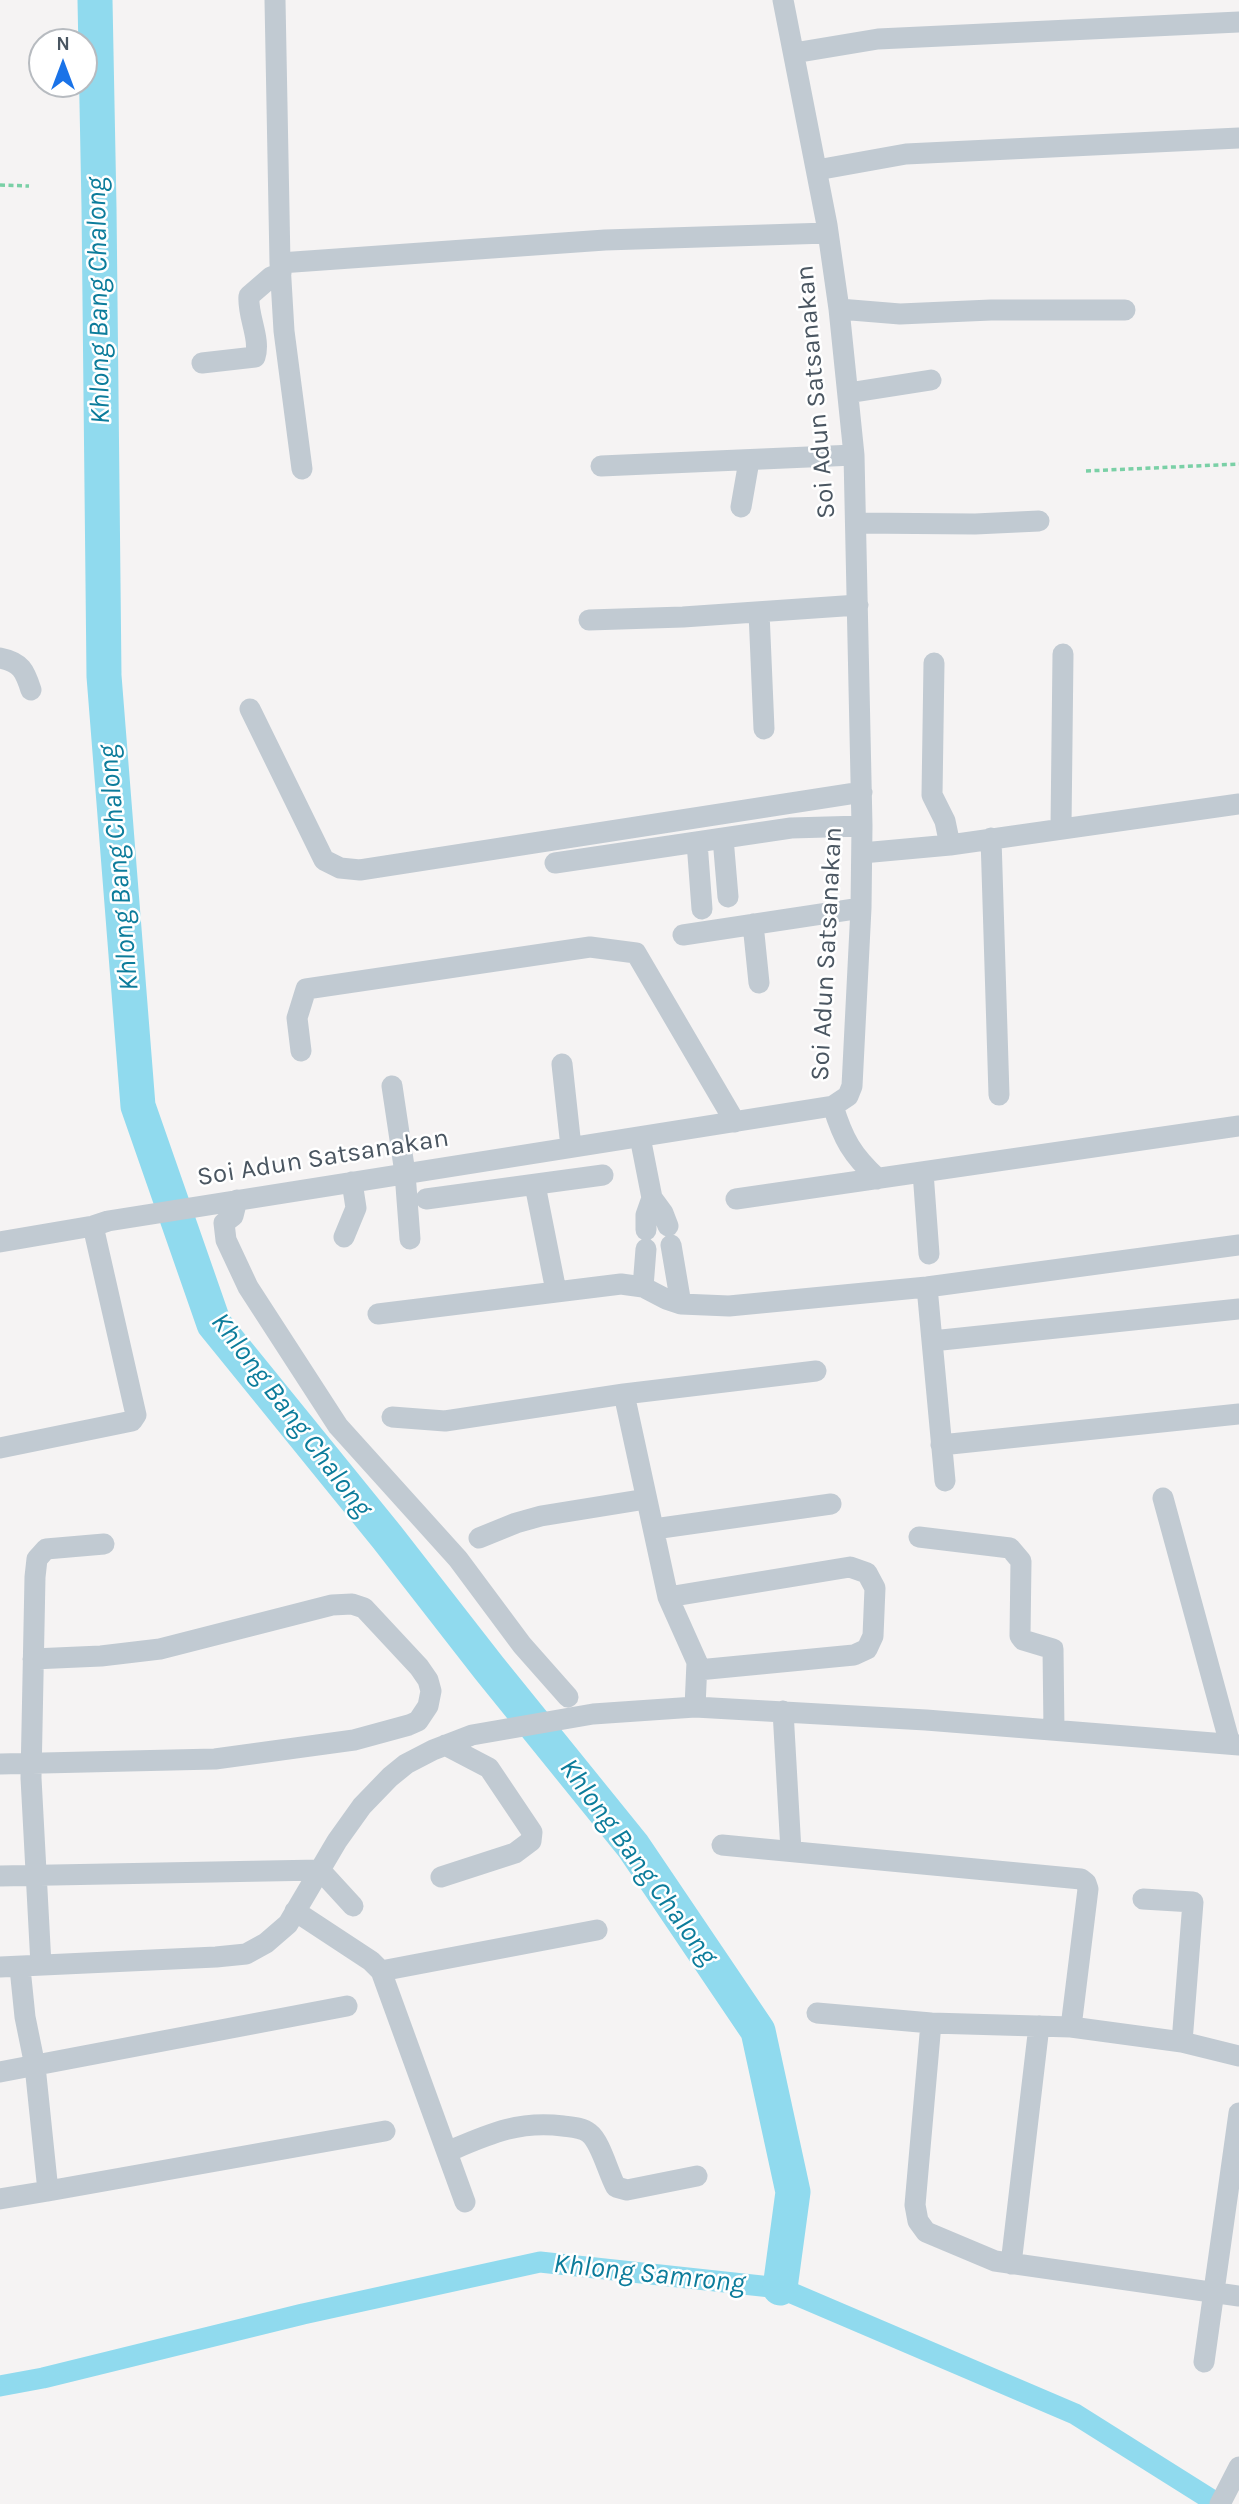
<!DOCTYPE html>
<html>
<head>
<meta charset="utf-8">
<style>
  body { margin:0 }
  #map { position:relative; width:1239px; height:2504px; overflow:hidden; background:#f5f3f3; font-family:Karla,sans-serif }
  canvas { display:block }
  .north { position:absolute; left:28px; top:28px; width:70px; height:70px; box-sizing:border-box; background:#fff; border:2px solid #b7bbc0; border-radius:50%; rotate:0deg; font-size:19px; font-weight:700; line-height:28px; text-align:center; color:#4a5661 }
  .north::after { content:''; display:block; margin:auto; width:24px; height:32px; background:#1a73e8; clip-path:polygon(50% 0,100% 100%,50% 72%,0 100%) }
</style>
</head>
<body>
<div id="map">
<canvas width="1239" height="2504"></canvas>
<div class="north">N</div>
</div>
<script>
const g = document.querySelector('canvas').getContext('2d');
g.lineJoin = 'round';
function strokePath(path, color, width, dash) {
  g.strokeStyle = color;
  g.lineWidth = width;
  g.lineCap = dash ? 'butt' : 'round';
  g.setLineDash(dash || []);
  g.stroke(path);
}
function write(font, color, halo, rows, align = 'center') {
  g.font = font + ' Karla,sans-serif';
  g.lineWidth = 5;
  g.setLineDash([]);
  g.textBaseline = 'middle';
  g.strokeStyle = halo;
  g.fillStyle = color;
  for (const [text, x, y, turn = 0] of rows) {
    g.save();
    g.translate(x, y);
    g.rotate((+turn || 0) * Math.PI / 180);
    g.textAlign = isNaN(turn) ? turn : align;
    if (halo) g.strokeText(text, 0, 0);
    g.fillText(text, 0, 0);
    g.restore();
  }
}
strokePath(new Path2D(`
  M 0,2386 L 43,2378 L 303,2314 L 540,2262 L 780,2288 L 1075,2414 L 1218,2504`), '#90daee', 21);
strokePath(new Path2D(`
  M 95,0 L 99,207 L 104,676 L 138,1106 L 214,1324 L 387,1537 L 489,1668 L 633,1846 L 758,2031 L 793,2192 L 780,2288`), '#90daee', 35);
strokePath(new Path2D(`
  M 0,185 L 29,186
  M 1086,471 L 1239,464`), '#7ad0a6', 3.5, [5, 3.5]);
strokePath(new Path2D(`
  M 275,0 L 280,263 L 284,331 L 302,469
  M 794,53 L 878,39 L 1239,22
  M 817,170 L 906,154 L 1239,138
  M 280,263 L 605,240 L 828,233
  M 839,309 L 900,314 L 991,310 L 1125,310
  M 202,363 L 255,357 C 261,339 247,315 249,296 L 271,277 L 281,273
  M 848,393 L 931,380
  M 601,466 L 854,455
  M 741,507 L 749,461
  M 856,523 L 975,524 L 1039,521
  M 759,612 L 764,729
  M 589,620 L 683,617 L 858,605
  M 0,658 C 21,662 25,671 31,690
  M 934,663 L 932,795 L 945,821 L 950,845
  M 250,709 L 324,860 L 340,868 L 360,870 L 862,792
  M 1061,827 L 1063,654
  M 723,838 L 728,897
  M 991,838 L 999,1095
  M 697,842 L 702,909
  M 862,853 L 950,845 L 1239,804
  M 555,863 L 791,828 L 862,826
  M 753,924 L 759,983
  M 683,935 L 861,908
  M 301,1051 L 297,1018 L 306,989 L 590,947 L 636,953 L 735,1122
  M 562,1064 L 571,1147
  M 392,1086 L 405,1173 L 410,1239
  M 833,1106 C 843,1139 852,1155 878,1179
  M 640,1137 L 652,1198
  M 923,1172 L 929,1254
  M 535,1185 L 556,1291
  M 426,1199 L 603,1175
  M 736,1199 L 1239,1126
  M 237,1200 L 233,1216 L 224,1223 L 226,1240 L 248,1287 L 338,1426 L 458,1559 L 522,1645 L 568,1697
  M 646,1230 L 646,1215 L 652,1198 L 663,1213 L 668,1226
  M 344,1237 L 356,1208 L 352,1182
  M 0,1242 L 93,1226 L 108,1221 L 833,1106 L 848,1096 L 852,1086 L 861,908 L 862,826 L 854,455 L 839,309 L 827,225 L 783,0
  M 671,1245 L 681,1304
  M 643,1287 L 646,1249
  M 927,1287 L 945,1481
  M 378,1314 L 621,1284 L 643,1287 L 666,1299 L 681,1304 L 729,1306 L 927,1287 L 1239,1245
  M 932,1341 L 1239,1309
  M 624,1394 L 668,1597 L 697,1662 L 695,1707
  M 392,1417 L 445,1421 L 624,1394 L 816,1371
  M 941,1445 L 1239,1414
  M 0,1448 L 132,1421 L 136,1415 L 93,1226
  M 1163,1498 L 1230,1744
  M 654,1529 L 831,1504
  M 919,1537 L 1010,1548 L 1021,1561 L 1020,1636 L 1023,1640 L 1053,1649 L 1054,1730
  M 479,1538 L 516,1523 L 541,1516 L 646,1499
  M 668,1597 L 850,1567 L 867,1573 L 875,1588 L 873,1636 L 867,1649 L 854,1655 L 698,1670
  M 783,1711 L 791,1851
  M 0,1764 L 215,1759 L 354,1740 L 409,1725 L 418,1721 L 428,1706 L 431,1691 L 428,1680 L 419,1667 L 364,1608 L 352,1604 L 332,1605 L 160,1649 L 101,1656 L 33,1659
  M 722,1845 L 1081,1879 L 1086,1883 L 1088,1889 L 1071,2027
  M 0,1876 L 320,1870 L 353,1906
  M 441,1877 L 515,1853 L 531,1841 L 532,1832 L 489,1768 L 445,1745
  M 1143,1899 L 1193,1902 L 1182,2042
  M 295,1911 L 371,1961 L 381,1971 L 465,2202
  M 41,1965 L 31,1778 L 35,1577 L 37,1559 L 46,1549 L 104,1544
  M 0,1967 L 216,1957 L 246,1954 L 266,1943 L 288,1924 L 337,1841 L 362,1806 L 390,1777 L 406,1764 L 433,1750 L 472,1735 L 593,1714 L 695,1707 L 926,1720 L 1239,1745
  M 381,1971 L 597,1930
  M 817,2013 L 931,2023 L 1071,2027 L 1182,2042 L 1239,2056
  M 931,2023 L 915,2205 L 918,2221 L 926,2232 L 995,2261 L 1239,2296
  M 0,2072 L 347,2006
  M 447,2152 C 487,2135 518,2120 563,2126 C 571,2127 582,2127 589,2133 C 601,2142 608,2173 616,2187 L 627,2190 L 697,2176
  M 48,2191 L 385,2131
  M 0,2199 L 48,2191 L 35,2066 L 25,2017 L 20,1968
  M 1011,2264 L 1039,2026
  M 1204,2362 L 1239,2113
  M 1220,2504 L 1239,2467`), '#c1cad2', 21);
write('26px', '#4a5661', '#fff', [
  ["Soi Adun Satsanakan",816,392,-95],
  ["Soi Adun Satsanakan",827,954,-87],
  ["Soi Adun Satsanakan",323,1158,-9]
]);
write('italic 28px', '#0c7c9b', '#fff', [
  ["Khlong Bang Chalong",99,301,-91],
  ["Khlong Bang Chalong",119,868,-95],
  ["Khlong Bang Chalong",291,1415,53],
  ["Khlong Bang Chalong",638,1862,54],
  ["Khlong Samrong",649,2274,6]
]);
</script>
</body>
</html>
